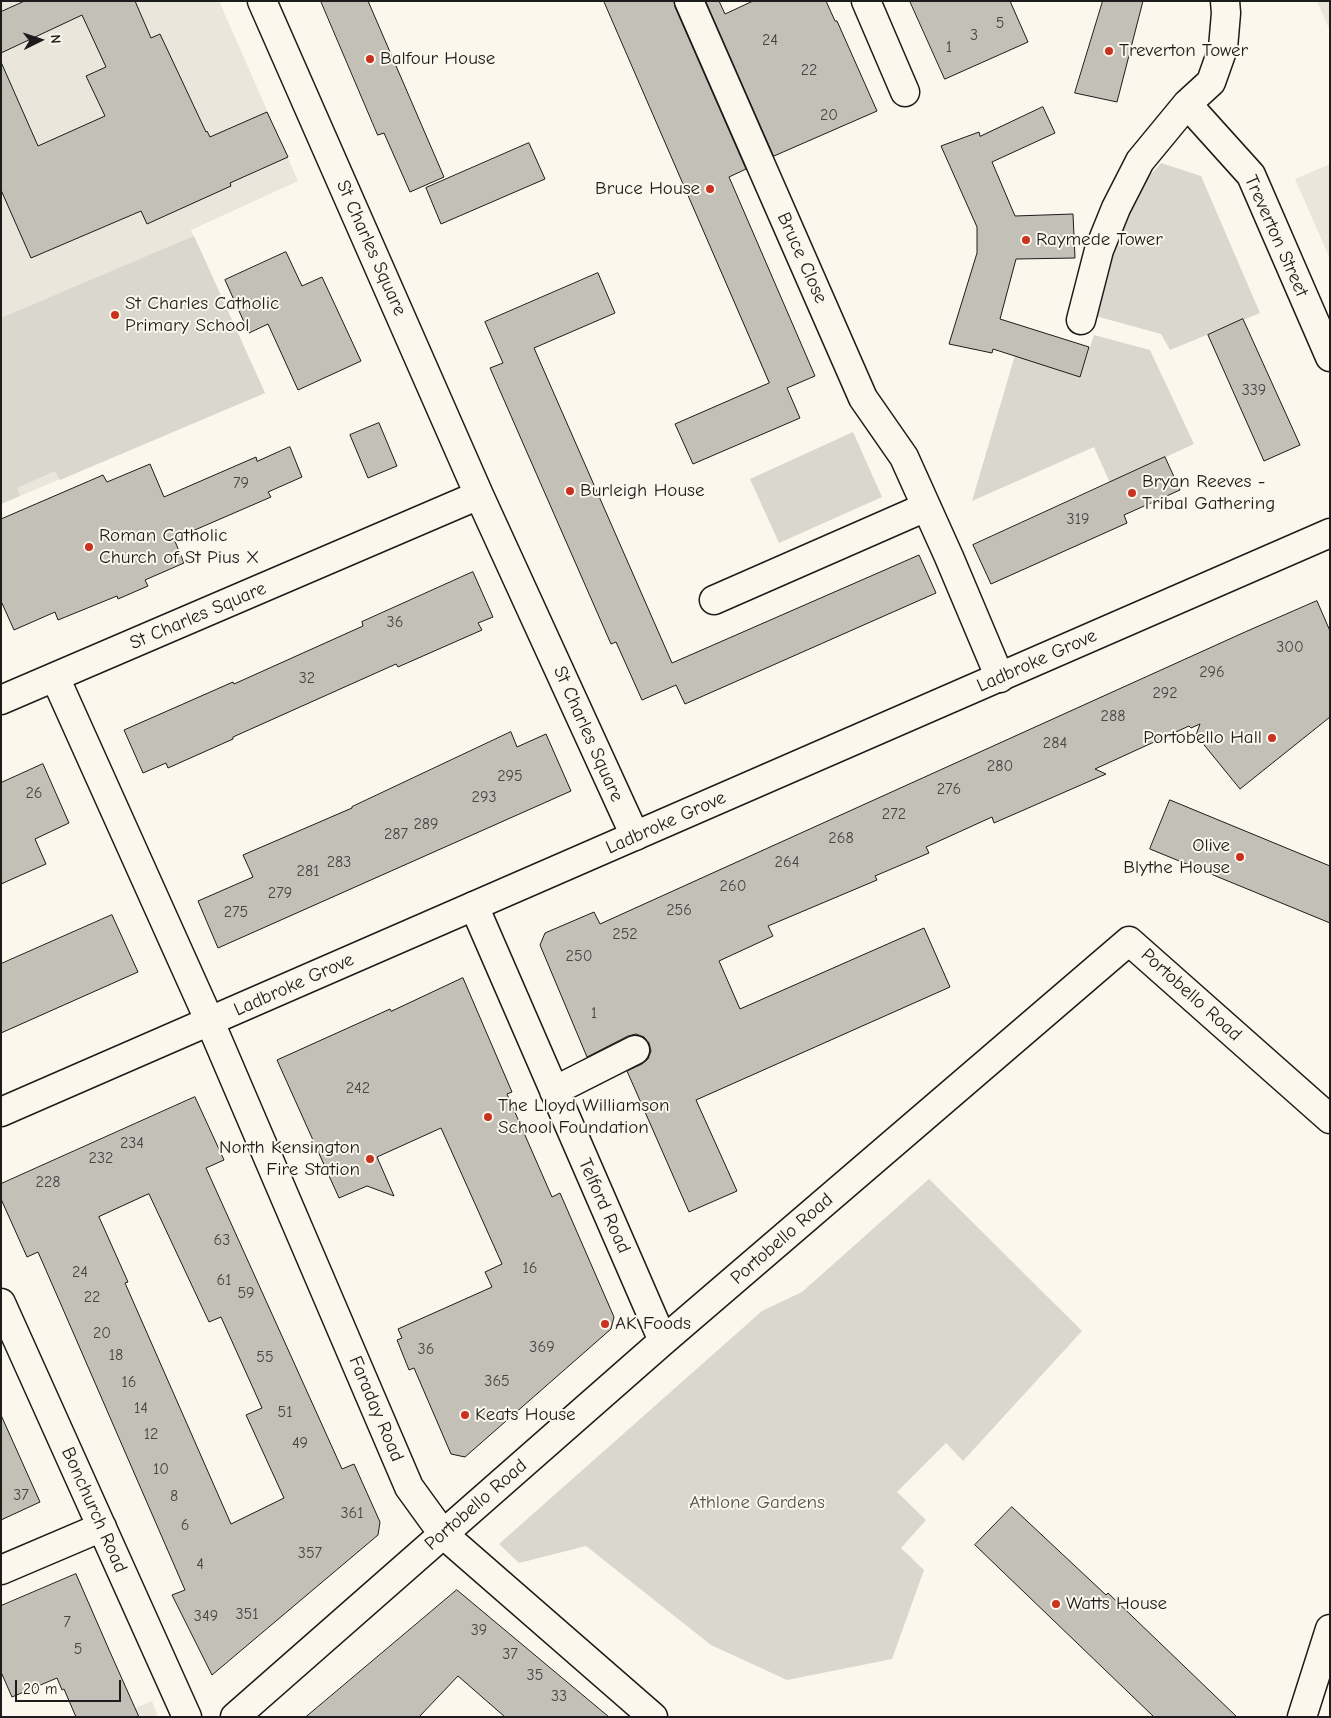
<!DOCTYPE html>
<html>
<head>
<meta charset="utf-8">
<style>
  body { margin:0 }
  #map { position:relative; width:1331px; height:1718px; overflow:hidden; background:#fbf7ec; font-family:"Comic Neue",sans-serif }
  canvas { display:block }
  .frame { position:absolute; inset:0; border:2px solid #1c1c1c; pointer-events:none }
  .north { position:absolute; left:15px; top:15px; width:50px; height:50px; -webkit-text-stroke:4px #fbf7ec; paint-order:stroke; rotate:86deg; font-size:14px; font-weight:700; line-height:20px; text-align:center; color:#1c1c1c }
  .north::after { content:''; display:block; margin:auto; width:18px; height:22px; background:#1c1c1c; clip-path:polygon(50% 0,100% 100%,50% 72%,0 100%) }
  .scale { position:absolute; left:15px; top:1680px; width:106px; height:22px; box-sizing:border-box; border:2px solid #1c1c1c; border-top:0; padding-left:6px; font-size:15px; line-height:18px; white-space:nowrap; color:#1c1c1c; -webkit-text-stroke:4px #fbf7ec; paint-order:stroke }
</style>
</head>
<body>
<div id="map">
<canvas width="1331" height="1718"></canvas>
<div class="frame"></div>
<div class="north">N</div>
<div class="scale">20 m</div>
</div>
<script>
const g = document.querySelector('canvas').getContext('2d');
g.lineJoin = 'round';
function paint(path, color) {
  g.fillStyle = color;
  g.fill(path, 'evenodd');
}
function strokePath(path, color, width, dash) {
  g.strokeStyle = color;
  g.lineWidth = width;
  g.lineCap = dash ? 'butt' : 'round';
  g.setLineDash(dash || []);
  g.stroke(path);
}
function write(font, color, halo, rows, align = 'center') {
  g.font = font + ' "Comic Neue",sans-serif';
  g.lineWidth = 4;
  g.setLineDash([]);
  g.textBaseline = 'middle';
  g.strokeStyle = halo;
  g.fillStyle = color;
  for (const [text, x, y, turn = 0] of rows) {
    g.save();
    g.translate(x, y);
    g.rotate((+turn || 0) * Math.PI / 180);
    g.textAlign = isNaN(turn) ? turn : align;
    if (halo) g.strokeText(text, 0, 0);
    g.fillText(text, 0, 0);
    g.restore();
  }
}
paint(new Path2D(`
  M 1,1 L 219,1 L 298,181 L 191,230 L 265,393 L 1,504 Z
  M 1317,1 L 1330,1 L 1330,31 Z
  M 1330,164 L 1330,259 L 1295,179 Z
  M 152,1701 L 158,1717 L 114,1717 Z`), '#eae6dc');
paint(new Path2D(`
  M 1161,163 L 1201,176 L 1260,313 L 1170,350 L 1161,334 L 1092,315 C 1103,274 1120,218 1144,183 C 1149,176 1156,169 1161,163 Z
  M 194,236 L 265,393 L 60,480 L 55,471 L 17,488 L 20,496 L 1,504 L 1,318 Z
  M 1094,335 L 1150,350 L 1194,444 L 1110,483 L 1094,447 L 972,501 L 1015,355 L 1080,377 Z
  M 853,432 L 882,497 L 779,543 L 750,479 Z
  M 929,1179 L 1082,1331 L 963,1461 L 946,1443 L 897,1492 L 926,1520 L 901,1548 L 924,1570 L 892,1659 L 787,1680 L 711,1645 L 586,1546 L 519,1563 L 499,1544 L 762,1311 L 802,1292 Z`), '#dad7ce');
const building = new Path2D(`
  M 25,1 L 135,1 L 151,38 L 160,34 L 206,132 L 207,131 L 210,137 L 267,112 L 288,157 L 230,183 L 231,186 L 147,224 L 141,211 L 31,258 L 1,190 L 1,62 L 38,146 L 105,116 L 86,76 L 106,67 L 82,15 L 1,53 L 1,12 Z
  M 321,1 L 368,1 L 444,177 L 410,192 L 384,133 L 378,135 Z
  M 604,1 L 674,1 L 675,7 L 746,169 L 729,177 L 815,376 L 787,388 L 800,418 L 693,464 L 675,424 L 769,383 Z
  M 706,1 L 719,1 L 725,14 L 753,1 L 826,1 L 835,21 L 837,21 L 877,111 L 774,156 Z
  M 910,1 L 1010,1 L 1028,42 L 945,79 Z
  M 1103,1 L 1143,1 L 1117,102 L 1075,93 Z
  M 1043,107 L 1055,133 L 992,162 L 1015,216 L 1073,214 L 1075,258 L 1016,259 L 1000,319 L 1089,347 L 1080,377 L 993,349 L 992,353 L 949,344 L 977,253 L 977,227 L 941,146 L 979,132 L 980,136 Z
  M 529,143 L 545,179 L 441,224 L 426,188 Z
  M 286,252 L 302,286 L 322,277 L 361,361 L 298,390 L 268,324 L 249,333 L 225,280 Z
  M 598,273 L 615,313 L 534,348 L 672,663 L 919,555 L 936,593 L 685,704 L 676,685 L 642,700 L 616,642 L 611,644 L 490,368 L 503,363 L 485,322 Z
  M 1243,319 L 1300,445 L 1264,461 L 1208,335 Z
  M 379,423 L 397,466 L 368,478 L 350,435 Z
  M 290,447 L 302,477 L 268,492 L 271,497 L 174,539 L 184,563 L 145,580 L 148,586 L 118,599 L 117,596 L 58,620 L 55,612 L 14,630 L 1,601 L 1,519 L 103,475 L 107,482 L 150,464 L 164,497 L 256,457 L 257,461 Z
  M 1165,457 L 1180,490 L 1124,515 L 1127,523 L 991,584 L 973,545 Z
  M 473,572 L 493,617 L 478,623 L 482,630 L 398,667 L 396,664 L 233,737 L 233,739 L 168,768 L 166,763 L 143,773 L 124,730 L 233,682 L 234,684 L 363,626 L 362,622 Z
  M 1317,601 L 1330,631 L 1330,717 L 1240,789 L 1196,735 L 1200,724 L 1191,728 L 1189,726 L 1095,769 L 1106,774 L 994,823 L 992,817 L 926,847 L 929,853 L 875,876 L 877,880 L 768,926 L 773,936 L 719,961 L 740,1009 L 924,928 L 950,987 L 696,1100 L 737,1191 L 689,1212 L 627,1071 L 642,1064 L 648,1059 L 651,1051 L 649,1043 L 644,1037 L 636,1034 L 628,1036 L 587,1057 L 540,945 L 545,933 L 594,912 L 600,924 L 1245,632 Z
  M 511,732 L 517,747 L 546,734 L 571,791 L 218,948 L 198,901 L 253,877 L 243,855 L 352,808 L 352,807 Z
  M 43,764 L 69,823 L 35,839 L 46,864 L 1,884 L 1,783 Z
  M 1170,800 L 1330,866 L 1330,923 L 1150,849 Z
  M 112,915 L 138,972 L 1,1033 L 1,964 Z
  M 463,978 L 512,1092 L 507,1094 L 552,1197 L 560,1193 L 614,1317 L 611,1329 L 465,1457 L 451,1454 L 414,1368 L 409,1370 L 397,1340 L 402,1338 L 398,1329 L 492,1287 L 485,1272 L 502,1264 L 441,1128 L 377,1157 L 394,1196 L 367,1186 L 339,1198 L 277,1060 L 390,1009 L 391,1011 Z
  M 195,1097 L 224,1160 L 206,1168 L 342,1469 L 354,1464 L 380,1522 L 378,1535 L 212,1675 L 172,1595 L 185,1590 L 59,1300 L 38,1252 L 27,1257 L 1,1199 L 1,1184 ZM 149,1194 L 209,1322 L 221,1317 L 262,1408 L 246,1415 L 284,1498 L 231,1524 L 125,1283 L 128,1282 L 99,1217 Z
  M 1,1415 L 40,1502 L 1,1520 Z
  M 1012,1507 L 1106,1595 L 1108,1593 L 1237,1717 L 1154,1717 L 975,1545 Z
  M 76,1574 L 110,1652 L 139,1717 L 76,1717 L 64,1689 L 62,1690 L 57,1678 L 12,1697 L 1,1672 L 1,1606 Z
  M 457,1590 L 609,1717 L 505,1717 L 458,1676 L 419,1717 L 306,1717 Z`);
paint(building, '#c3c0b8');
strokePath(building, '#1c1c1c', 1);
const street = new Path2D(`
  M 262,1 L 479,495 L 635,836
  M 689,1 L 863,398 L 904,457 L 949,557 L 1000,678
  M 866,1 L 905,92
  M 1187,104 L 1251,175 L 1330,357
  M 1081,320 L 1099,250 L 1116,208 L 1140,161 L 1187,104 L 1211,82 L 1223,48 L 1226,13 L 1225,1
  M 714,600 L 926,507
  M 55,677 L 210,1022 L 409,1487 L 443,1534 L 653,1717
  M 1,700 L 479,495
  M 474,906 L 663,1341
  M 554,1091 L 635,1050
  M 1,1303 L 187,1717
  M 1,1570 L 102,1527
  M 235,1717 L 663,1341 L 1129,941 L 1330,1119
  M 1302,1717 L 1330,1629`);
const secondary = new Path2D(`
  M 1,1112 L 1330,533`);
strokePath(street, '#1c1c1c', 31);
strokePath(secondary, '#1c1c1c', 31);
strokePath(street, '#fbf7ec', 28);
strokePath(secondary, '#fbf7ec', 28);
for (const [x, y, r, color] of [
  [1109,51,5,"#c8321e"],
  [370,59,5,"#c8321e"],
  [710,189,5,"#c8321e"],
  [1026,240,5,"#c8321e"],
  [115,315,5,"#c8321e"],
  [570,491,5,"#c8321e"],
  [1132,493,5,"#c8321e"],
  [89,547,5,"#c8321e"],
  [1272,738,5,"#c8321e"],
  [1240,857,5,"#c8321e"],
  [488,1117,5,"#c8321e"],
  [370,1159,5,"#c8321e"],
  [605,1324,5,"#c8321e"],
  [465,1415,5,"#c8321e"],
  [1056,1604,5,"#c8321e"]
]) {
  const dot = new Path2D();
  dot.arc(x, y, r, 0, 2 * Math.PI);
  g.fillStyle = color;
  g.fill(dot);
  strokePath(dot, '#fbf7ec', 2);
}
write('16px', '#464543', null, [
  ["5",1000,23],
  ["3",974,35],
  ["24",770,40],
  ["1",949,47],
  ["22",809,70],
  ["20",829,115],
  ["339",1254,390],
  ["79",241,483],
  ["319",1078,519],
  ["36",395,622],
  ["300",1290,647],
  ["296",1212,672],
  ["32",307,678],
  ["292",1165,693],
  ["288",1113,716],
  ["284",1055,743],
  ["280",1000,766],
  ["295",510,776],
  ["276",949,789],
  ["26",34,793],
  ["293",484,797],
  ["272",894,814],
  ["289",426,824],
  ["287",396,834],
  ["268",841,838],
  ["283",339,862],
  ["264",787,862],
  ["281",308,871],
  ["260",733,886],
  ["279",280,893],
  ["256",679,910],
  ["275",236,912],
  ["252",625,934],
  ["250",579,956],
  ["1",594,1013],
  ["242",358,1088],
  ["234",132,1143],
  ["232",101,1158],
  ["228",48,1182],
  ["63",222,1240],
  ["16",530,1268],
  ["24",80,1272],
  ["61",224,1280],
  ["59",246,1293],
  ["22",92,1297],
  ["20",102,1333],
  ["369",542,1347],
  ["36",426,1349],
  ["18",116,1355],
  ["55",265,1357],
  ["365",497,1381],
  ["16",129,1382],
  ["14",141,1408],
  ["51",285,1412],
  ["12",151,1434],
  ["49",300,1443],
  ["10",161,1469],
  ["37",21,1495],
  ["8",174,1496],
  ["361",352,1513],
  ["6",185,1525],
  ["357",310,1553],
  ["4",200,1564],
  ["351",247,1614],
  ["349",206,1616],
  ["7",67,1622],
  ["39",479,1630],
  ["5",78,1649],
  ["37",510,1654],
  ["35",535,1675],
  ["33",559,1696]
]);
write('19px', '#1c1c1c', '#fbf7ec', [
  ["Treverton Tower",1119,51],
  ["Balfour House",380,59],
  ["Bruce House",700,189,"right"],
  ["Raymede Tower",1036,240],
  ["St Charles Catholic",125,304],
  ["Primary School",125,326],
  ["Bryan Reeves -",1142,482],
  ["Tribal Gathering",1142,504],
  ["Burleigh House",580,491],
  ["Roman Catholic",99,536],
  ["Church of St Pius X",99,558],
  ["Portobello Hall",1262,738,"right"],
  ["Olive",1230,846,"right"],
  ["Blythe House",1230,868,"right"],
  ["The Lloyd Williamson",498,1106],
  ["School Foundation",498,1128],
  ["North Kensington",360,1148,"right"],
  ["Fire Station",360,1170,"right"],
  ["AK Foods",615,1324],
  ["Keats House",475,1415],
  ["Watts House",1066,1604]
], 'left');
write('19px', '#1c1c1c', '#fbf7ec', [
  ["Treverton Street",1276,236,66],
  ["St Charles Square",371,248,66],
  ["Bruce Close",802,258,66],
  ["St Charles Square",198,616,-23],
  ["Ladbroke Grove",1037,661,-24],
  ["St Charles Square",588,734,66],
  ["Ladbroke Grove",666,823,-24],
  ["Ladbroke Grove",294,985,-24],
  ["Portobello Road",1191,995,42],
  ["Telford Road",604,1206,66],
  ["Portobello Road",782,1239,-41],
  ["Faraday Road",376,1409,67],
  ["Portobello Road",476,1505,-41],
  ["Bonchurch Road",94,1510,66]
]);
write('19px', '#555451', '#fbf7ec', [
  ["Athlone Gardens",757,1503]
]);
</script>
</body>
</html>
